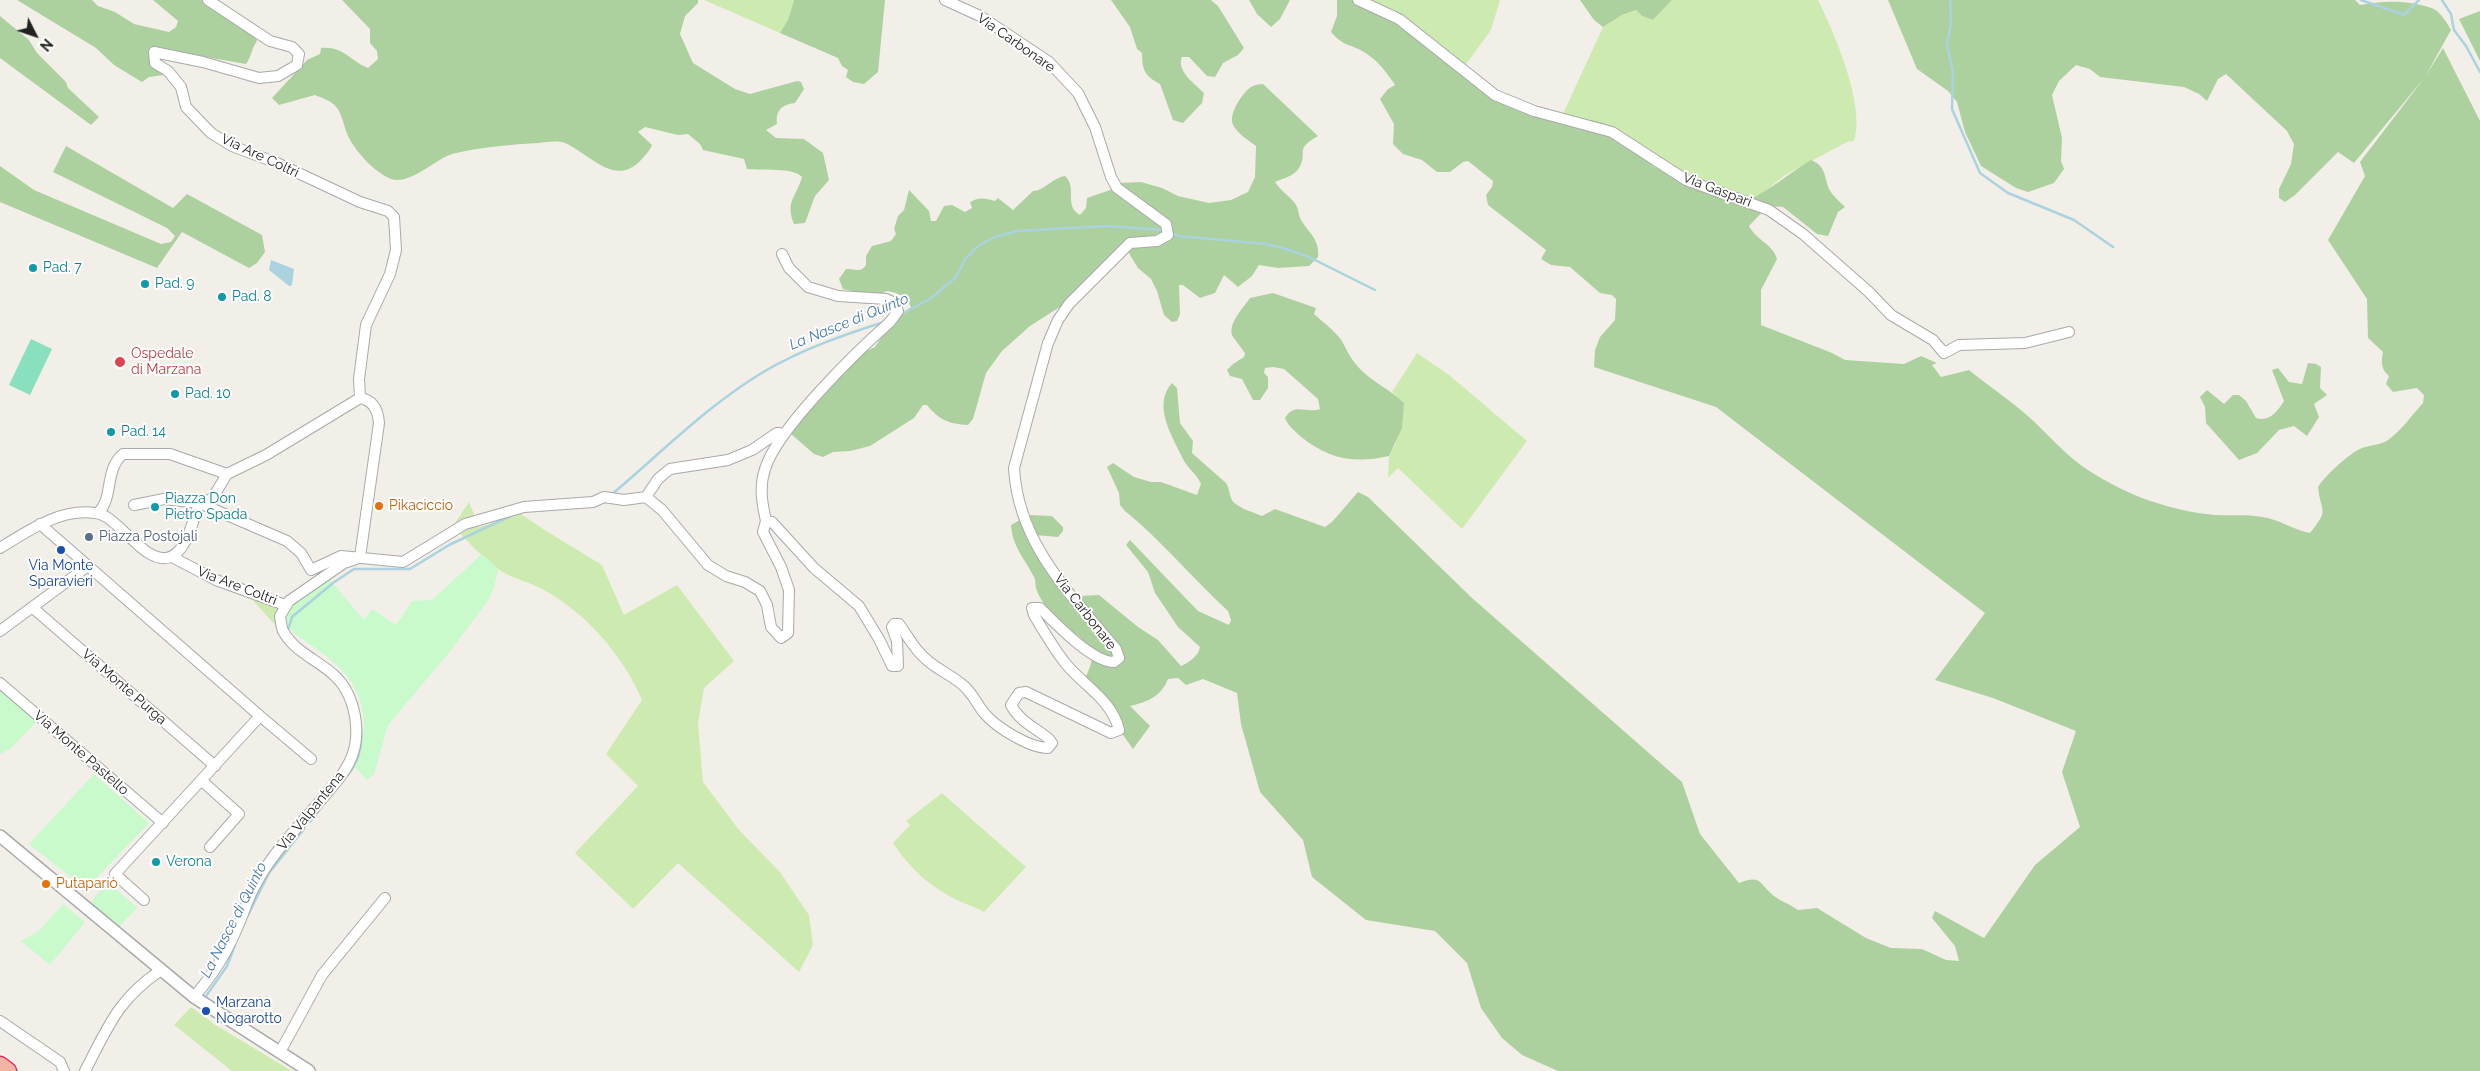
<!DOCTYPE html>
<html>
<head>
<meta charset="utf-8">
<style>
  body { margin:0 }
  #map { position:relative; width:2480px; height:1071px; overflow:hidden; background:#f2efe9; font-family:Raleway,sans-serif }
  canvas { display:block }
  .north { position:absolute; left:10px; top:10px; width:50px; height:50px; -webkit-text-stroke:4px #fff; paint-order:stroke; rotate:131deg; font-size:14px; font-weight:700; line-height:20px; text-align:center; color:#222 }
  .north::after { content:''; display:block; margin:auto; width:18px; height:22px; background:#222; clip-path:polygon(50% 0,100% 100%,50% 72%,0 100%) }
</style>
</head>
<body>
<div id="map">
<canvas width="2480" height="1071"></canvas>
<div class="north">N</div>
</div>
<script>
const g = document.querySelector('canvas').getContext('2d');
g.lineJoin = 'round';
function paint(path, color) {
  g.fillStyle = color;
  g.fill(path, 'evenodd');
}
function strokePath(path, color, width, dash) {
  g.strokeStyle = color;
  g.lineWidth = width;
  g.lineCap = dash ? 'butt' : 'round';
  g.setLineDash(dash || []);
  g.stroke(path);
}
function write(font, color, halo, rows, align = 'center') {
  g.font = font + ' Raleway,sans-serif';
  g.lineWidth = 4;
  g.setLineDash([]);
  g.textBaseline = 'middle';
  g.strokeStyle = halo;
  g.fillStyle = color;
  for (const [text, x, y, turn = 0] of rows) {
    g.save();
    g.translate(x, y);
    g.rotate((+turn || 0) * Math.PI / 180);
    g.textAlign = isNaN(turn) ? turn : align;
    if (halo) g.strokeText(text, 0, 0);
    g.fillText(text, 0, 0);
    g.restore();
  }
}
paint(new Path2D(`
  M 704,0 L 794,0 L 788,21 L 780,33 Z
  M 1357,0 L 1500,0 L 1491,30 L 1462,70 Z
  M 1672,0 L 1818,0 C 1834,32 1866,106 1854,141 L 1847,142 L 1785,175 L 1758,197 L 1737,205 L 1654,167 L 1615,131 L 1561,118 L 1603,27 L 1622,15 L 1636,10 L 1642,16 L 1653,20 Z
  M 1417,353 L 1449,375 L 1527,441 L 1462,529 L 1398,468 L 1388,478 L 1389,456 L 1395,445 L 1404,403 L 1392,392 Z
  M 469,502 L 479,527 L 521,514 L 543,529 L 602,565 L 624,615 L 677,585 L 734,661 L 704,688 L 698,723 L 703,782 L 739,830 L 780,872 L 809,915 L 813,945 L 799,972 L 678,863 L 633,909 L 575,853 L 638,786 L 606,754 L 642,700 C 623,655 585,612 542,589 C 528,581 509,578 497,568 C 481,557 467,540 453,526 Z
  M 248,595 L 282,605 L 277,627 Z
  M 942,793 L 1026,867 L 984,912 C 976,907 968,905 959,901 C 931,888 910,869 893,843 L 910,825 L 906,821 Z
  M 191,1007 L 214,1024 L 292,1071 L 232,1071 L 174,1025 Z`), '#cdebb0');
paint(new Path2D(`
  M 17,0 L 92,0 L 98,6 L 115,12 L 134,24 L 169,32 L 176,27 L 178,21 L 153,0 L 201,0 L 224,7 L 252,32 L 257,41 C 251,49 252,56 246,64 L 153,48 L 149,55 C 156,60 164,66 164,75 L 149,77 L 142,82 L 114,65 L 96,48 Z
  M 342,0 L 698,0 L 698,3 L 685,16 L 680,34 L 693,63 L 735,89 L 750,94 L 797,81 L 801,82 L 804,89 L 795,103 C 782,104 775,111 777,124 L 766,130 L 776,138 L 804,139 L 823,153 L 829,180 L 815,196 L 805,223 L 794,224 C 785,201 796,198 802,177 C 793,167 762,171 747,169 L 744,159 L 703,150 L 700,144 L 688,134 L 678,135 L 645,127 L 638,132 L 652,145 C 650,151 645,155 641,160 C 615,188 590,154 565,143 C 557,140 547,142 539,143 C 518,144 463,148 445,157 C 431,164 407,185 391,179 C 374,172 356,152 348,136 C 344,128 343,116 337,108 C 332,101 322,98 315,95 L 279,105 L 272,98 L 307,60 L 320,54 L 321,48 C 344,46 350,61 368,68 L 378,59 L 377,51 L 370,43 L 370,29 Z
  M 794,0 L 885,0 L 878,72 L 864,84 L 853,82 L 846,77 L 848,70 L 842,66 L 838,58 L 780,33 L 788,20 Z
  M 1111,0 L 1211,0 L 1218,6 L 1244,48 L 1238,55 L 1223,63 L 1215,77 L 1207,76 L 1189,57 L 1182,57 C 1176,71 1195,84 1204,93 L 1202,103 L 1183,123 L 1173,120 L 1160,84 C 1145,76 1142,70 1142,53 L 1137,49 L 1130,27 Z
  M 1249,0 L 1290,0 L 1280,19 L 1271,27 L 1257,14 Z
  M 1337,0 L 1357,0 L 1412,27 L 1481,89 L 1570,120 L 1591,120 L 1603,123 L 1654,167 L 1737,205 C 1765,195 1786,175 1811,160 C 1826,166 1824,176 1829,189 C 1832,195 1840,202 1845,207 L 1838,212 L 1828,236 L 1817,234 L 1783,207 L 1768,206 L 1749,226 C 1756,240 1773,244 1777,259 L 1761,290 L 1761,325 L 1832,353 L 1845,360 L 1904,364 L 1921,356 L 1937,363 L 1932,365 L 1941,377 L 1969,370 C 1989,386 2010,400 2029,417 C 2048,434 2066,456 2088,470 C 2126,495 2170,511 2215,515 C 2233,516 2250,514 2268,518 C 2283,522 2295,530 2310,533 C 2330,508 2321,514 2318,487 C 2325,476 2349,453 2362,448 C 2370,445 2381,445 2388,440 C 2401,431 2412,415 2423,403 L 2424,395 L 2417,388 L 2393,392 L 2386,384 L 2389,376 C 2381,370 2381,361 2383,352 L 2368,338 L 2367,299 L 2328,240 L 2365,176 L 2360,162 L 2425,77 L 2443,48 L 2480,121 L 2480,1071 L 1558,1071 L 1522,1055 L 1502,1038 L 1481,1008 L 1467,963 L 1435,931 L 1366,920 L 1312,877 L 1303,840 L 1260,792 L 1241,724 L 1237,693 L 1203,679 L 1186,685 L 1178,678 L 1168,679 C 1161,697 1147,702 1130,706 L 1150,726 L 1133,749 L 1123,735 L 1123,727 L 1099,698 L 1092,698 C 1070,678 1104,669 1086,644 C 1078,633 1063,627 1054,617 C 1048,611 1038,596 1036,588 C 1035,584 1036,580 1034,577 C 1025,559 1012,546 1011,525 L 1029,515 L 1052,516 L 1063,527 L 1063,531 L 1058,537 L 1035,535 L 1030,543 L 1074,592 L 1080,596 L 1099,595 L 1138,627 L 1158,640 L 1181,666 C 1189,662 1198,657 1200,647 L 1178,627 L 1155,593 L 1148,572 L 1126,545 L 1130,540 L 1198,611 L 1229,625 L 1231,620 L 1228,611 C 1193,579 1162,541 1125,511 L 1120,505 L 1119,493 L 1107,467 L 1113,463 L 1134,477 L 1151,482 L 1161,482 L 1197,495 L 1201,484 C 1197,474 1187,468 1183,459 C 1172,436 1152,405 1172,383 L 1177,388 L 1180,423 L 1193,441 L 1192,453 L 1226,483 C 1229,488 1229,492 1231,498 C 1234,507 1253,512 1262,516 L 1275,509 L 1325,527 L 1332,522 L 1358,492 L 1368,497 L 1472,598 L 1682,782 L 1700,834 L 1739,883 C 1762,874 1759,884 1774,896 C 1782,902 1790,904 1798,910 L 1817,908 L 1866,938 L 1891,948 L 1922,949 L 1946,960 L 1959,961 L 1955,946 L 1932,918 L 1935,911 L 1984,938 L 2035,865 L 2080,827 L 2062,772 L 2076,731 L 1993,698 L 1935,680 L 1985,613 L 1716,407 L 1594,367 L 1595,350 L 1600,337 L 1615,320 L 1616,299 L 1612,295 L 1600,293 L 1570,267 L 1551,265 L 1541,259 L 1546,250 L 1488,205 L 1486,195 L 1492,187 L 1493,181 L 1468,161 L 1463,162 L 1450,172 L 1437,172 L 1422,160 L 1403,154 L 1393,144 L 1394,124 L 1380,99 L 1388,89 L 1395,85 C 1387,73 1379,62 1367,54 C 1353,44 1343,47 1331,32 L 1337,16 Z
  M 1580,0 L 1672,0 L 1653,20 L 1642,16 L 1636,10 L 1622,15 L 1603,27 L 1594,20 Z
  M 1888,0 L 2355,0 L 2360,5 C 2383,0 2412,0 2434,9 C 2441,13 2447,23 2451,30 L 2425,77 L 2354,163 L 2338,152 L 2295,195 L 2285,202 L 2279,198 L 2279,189 L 2291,164 L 2294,144 L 2287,131 L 2226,74 L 2218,79 L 2207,101 L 2199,94 L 2184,87 L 2100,77 L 2090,69 L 2076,65 L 2059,81 L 2052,95 L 2062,138 L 2061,161 L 2064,169 L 2054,183 L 2028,192 L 2016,188 L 1981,166 L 1965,132 L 1957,102 L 1948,91 L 1917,69 Z
  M 2480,11 L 2480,61 L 2459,19 Z
  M 0,16 L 29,40 L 37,53 L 66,82 L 68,88 L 99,117 L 91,125 L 0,58 Z
  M 1263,84 L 1318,136 C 1293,150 1309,152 1299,168 C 1294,176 1284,178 1275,182 C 1280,190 1288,195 1294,202 C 1299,208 1298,214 1301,220 C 1309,233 1320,240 1318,257 L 1309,266 L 1278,268 L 1259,265 L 1252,276 L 1238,287 L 1224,275 L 1215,293 L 1200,298 L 1183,285 L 1179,285 L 1180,314 L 1177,321 L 1172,322 L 1164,315 L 1157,291 L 1151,279 L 1138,268 L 1127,250 L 1066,303 L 1030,326 L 1002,351 L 986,373 L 973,419 L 968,425 C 949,424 939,420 927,405 L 923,405 L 914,418 L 870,446 L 850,451 L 833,452 L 823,457 L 814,454 L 791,434 L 792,430 L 828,391 L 838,376 L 845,373 L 862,353 L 875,347 L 890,324 L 911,307 L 906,298 L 896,293 L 887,291 L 876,296 L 843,289 L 839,279 L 846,269 C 855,268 860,274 866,265 L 866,256 L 872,246 L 891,241 L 896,234 L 894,229 L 898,216 L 904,210 L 909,190 L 929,211 L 931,221 L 936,221 L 944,206 L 952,205 L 965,212 L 972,208 L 970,202 C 979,197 985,198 995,201 L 998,198 L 1013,210 L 1033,191 C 1044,191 1052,178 1065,176 C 1078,188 1063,205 1080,215 L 1086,208 L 1087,198 L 1113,189 L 1118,183 L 1141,182 L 1162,188 L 1178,196 L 1209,203 L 1231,200 L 1248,192 L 1255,177 L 1256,146 C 1248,140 1238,134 1233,125 C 1228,114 1243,92 1251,87 C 1254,85 1259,84 1263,84 Z
  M 66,146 L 173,208 L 187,194 L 262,235 L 265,252 L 257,263 L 249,268 L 182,232 L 157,268 L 0,202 L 0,166 L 34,190 L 161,244 L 171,242 L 175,236 L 167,228 L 53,172 Z
  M 1273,293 L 1316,308 L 1314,314 C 1323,322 1335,331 1342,341 C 1347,351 1352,361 1361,370 C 1374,383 1391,390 1404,403 L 1402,428 L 1389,456 C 1354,464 1328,459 1300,436 C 1294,430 1288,426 1285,418 C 1295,402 1306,414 1320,409 L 1318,399 L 1284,369 L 1273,367 L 1265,368 L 1264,373 L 1268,377 L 1268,388 L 1260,400 L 1253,400 L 1242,379 L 1230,376 L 1227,370 L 1233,364 L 1244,357 L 1245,353 C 1241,348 1237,342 1233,337 C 1226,325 1244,307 1250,298 Z
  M 2308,363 L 2316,364 L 2321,367 L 2320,388 L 2327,395 L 2314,404 L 2319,417 L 2307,436 L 2294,426 L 2279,430 L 2257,453 L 2239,460 L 2206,423 L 2205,407 L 2200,397 L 2207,390 L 2224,404 L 2233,395 L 2239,395 L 2246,401 L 2256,418 C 2269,422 2277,412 2284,401 L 2272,370 L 2278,368 L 2289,382 L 2302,384 Z`), '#add19e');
paint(new Path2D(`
  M 482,554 L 498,569 L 494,588 L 487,602 L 448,654 L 388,725 L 374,774 L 367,780 L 355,767 C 368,738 368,703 347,676 C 331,655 303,643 285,624 L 286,606 L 329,579 L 364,620 L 372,609 L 396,625 L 412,601 L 432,600 Z
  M 0,685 L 40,718 L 10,749 L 0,754 Z
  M 94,774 L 149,823 L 86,889 L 29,844 Z
  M 108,882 L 137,908 L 118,928 L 90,903 Z
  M 63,904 L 85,922 L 50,965 L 21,941 L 39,931 Z`), '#c8facc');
paint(new Path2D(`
  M 31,339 L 52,349 L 30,395 L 9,385 Z`), '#88e0be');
paint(new Path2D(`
  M 271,260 L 294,269 L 292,285 L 289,286 L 269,270 Z`), '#aad3df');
strokePath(new Path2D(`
  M 1950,0 L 1951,23 L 1947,45 L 1953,71 L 1952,109 L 1980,173 L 2008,193 L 2074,220 L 2113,247
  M 2361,0 L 2404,15 L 2419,0
  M 2442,0 L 2451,14 L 2454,30 L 2466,46 L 2480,72
  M 1174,234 L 1179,236 L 1266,244 L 1286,249 L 1309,257 L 1375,290
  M 901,314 L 930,299 L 956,277 L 966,258 L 978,246 L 995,237 L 1017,231 L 1107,226 L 1164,230
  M 611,495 C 661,453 709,404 765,371 C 803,349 843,335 884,322
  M 288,630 L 292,617 L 333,583 L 354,569 L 410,569 L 449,545 L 515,514
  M 301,645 L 315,655
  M 348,775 C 358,762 363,745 361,728
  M 310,822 L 321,808
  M 247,917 L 269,873 L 304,829
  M 204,999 L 227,966 L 235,945`), '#aad3df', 2.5);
const minor = new Path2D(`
  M 208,0 L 270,41 L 292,47 L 299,54 L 297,65 L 278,76 L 259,78 L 203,62 L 154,52 L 155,63 L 168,71 L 181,87 L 186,107 L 211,133 L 232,146 L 277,163 L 360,202 L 388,211 L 394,217 L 396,250 L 390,274 L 366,325 L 359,379 L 360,398
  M 1358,0 L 1399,19 L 1495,95 L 1534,111 L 1612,132 L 1686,180 L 1769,210 L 1803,234 L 1869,292 L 1891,315 L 1933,340 L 1944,353 L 1959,345 L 2025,343 L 2069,332
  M 227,474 L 266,455 L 360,398 C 373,400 378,410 379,423 L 360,557
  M 646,497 L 662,510 L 708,565 L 726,576 L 745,582 L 760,591 L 767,605 L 771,627 L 781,638 L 788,633 L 789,590 L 781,567 L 763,532 L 766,521 L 772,522 L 814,568 L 859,606 L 879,639 L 892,666 L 898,666 L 897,641 L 892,627 L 894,624 L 899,624 C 908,636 914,650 927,660 C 938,670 953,676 964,686 C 973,694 978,706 985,714 C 997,728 1030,748 1048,748 L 1052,743 L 1049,739 C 1036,728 1019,721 1011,705 L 1019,693 L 1026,692 L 1111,733 L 1119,730 C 1112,700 1084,686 1066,664 C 1054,649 1044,632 1034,615 L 1032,608 L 1040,608 C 1055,623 1092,662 1114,662 L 1119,658 L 1116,649 C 1070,594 1018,543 1014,468 L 1048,343 L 1058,320 L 1069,304 L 1130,243 L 1157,241 L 1168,235 L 1166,224 L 1117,188 L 1111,177 L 1095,127 L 1078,93 L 1049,62 L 980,16 L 945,0
  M 199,503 L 212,499 L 227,474
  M 134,505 L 164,499 L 199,503 L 287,541 L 301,553 L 311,570 L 341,556 L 403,562 L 465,524 L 524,507 L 593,502 L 604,497 L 624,500 L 646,497 L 658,479 L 670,469 L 728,460 L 752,450 L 777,433 L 779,433 L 780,438
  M 98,513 C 114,498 104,470 123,454 L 170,454 L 227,474
  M 766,521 C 762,503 759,487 765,469 C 777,429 857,351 890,322 L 898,311 L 895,303 L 886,299 L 838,296 L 808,287 L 789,268 L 782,254
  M 40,524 L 260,716
  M 0,548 C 28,531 60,508 95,513 C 106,514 113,522 121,529 C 129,536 137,545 147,552 C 182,575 191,527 199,503
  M 172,557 L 216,580 L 285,605
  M 33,608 L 215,766
  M 0,631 L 88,566
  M 0,683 L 163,823
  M 202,781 L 239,814 L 210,847
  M 144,900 L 115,874 L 260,716 L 311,759
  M 194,997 C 213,975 227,953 238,926 C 244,913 248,897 256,884 C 271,855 295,830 316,806 C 329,790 347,773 353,753 C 358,739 357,719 352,704 C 339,662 301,663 283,631 C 281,627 281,621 280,616 L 289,601 L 344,563 L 356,559
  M 0,1021 L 60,1062 L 64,1071
  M 280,1052 L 322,975 L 385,898
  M 85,1071 C 108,1027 118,999 161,970`);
const tertiary = new Path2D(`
  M 0,836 L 194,997 L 309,1071`);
const trunk = new Path2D(`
  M 0,1065 L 8,1071`);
strokePath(minor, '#a9a9a9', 12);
strokePath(tertiary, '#a9a9a9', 14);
strokePath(trunk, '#dc2a67', 19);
strokePath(minor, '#fff', 10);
strokePath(tertiary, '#fff', 11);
strokePath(trunk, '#f2b4a3', 16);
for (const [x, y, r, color] of [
  [33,268,5,"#0f9aa8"],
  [145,284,5,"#0f9aa8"],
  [222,297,5,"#0f9aa8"],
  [120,362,6,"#e0444e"],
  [175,394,5,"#0f9aa8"],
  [111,432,5,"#0f9aa8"],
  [379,506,5,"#e8710a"],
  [155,507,5,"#0f9aa8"],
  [89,537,5,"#5c6f8a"],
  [61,550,5,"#1a4fb4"],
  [156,862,5,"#0f9aa8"],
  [46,884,5,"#e8710a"],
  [206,1011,5,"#1a4fb4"]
]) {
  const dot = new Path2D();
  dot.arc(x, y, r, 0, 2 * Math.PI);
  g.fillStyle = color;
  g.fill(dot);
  strokePath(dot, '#fff', 2);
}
write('14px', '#222', '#fff', [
  ["Via Carbonare",1016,43,35],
  ["Via Are Coltri",260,156,25],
  ["Via Gaspari",1717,190,21],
  ["Via Are Coltri",237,586,21],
  ["Via Carbonare",1085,612,52],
  ["Via Monte Purga",124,687,41],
  ["Via Monte Pastello",81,753,41],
  ["Via Valpantena",311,811,-51]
]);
write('14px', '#0d838f', '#fff', [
  ["Pad. 7",43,268],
  ["Pad. 9",155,284],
  ["Pad. 8",232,297],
  ["Pad. 10",185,394],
  ["Pad. 14",121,432],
  ["Piazza Don",165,499],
  ["Pietro Spada",165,515],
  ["Verona",166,862]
], 'left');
write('14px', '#be3a42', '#fff', [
  ["Ospedale",131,354],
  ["di Marzana",131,370]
], 'left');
write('14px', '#c56008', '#fff', [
  ["Pikaciccio",389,506],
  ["Putapariò",56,884]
], 'left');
write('14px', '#4e5e75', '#fff', [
  ["Piazza Postojali",99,537]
], 'left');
write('14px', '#164399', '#fff', [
  ["Via Monte",61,566],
  ["Sparavieri",61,582],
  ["Marzana",216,1003,"left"],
  ["Nogarotto",216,1019,"left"]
]);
write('italic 15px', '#4a7aab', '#fff', [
  ["La Nasce di Quinto",849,322,-22],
  ["La Nasce di Quinto",234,920,-63]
]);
</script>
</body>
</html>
